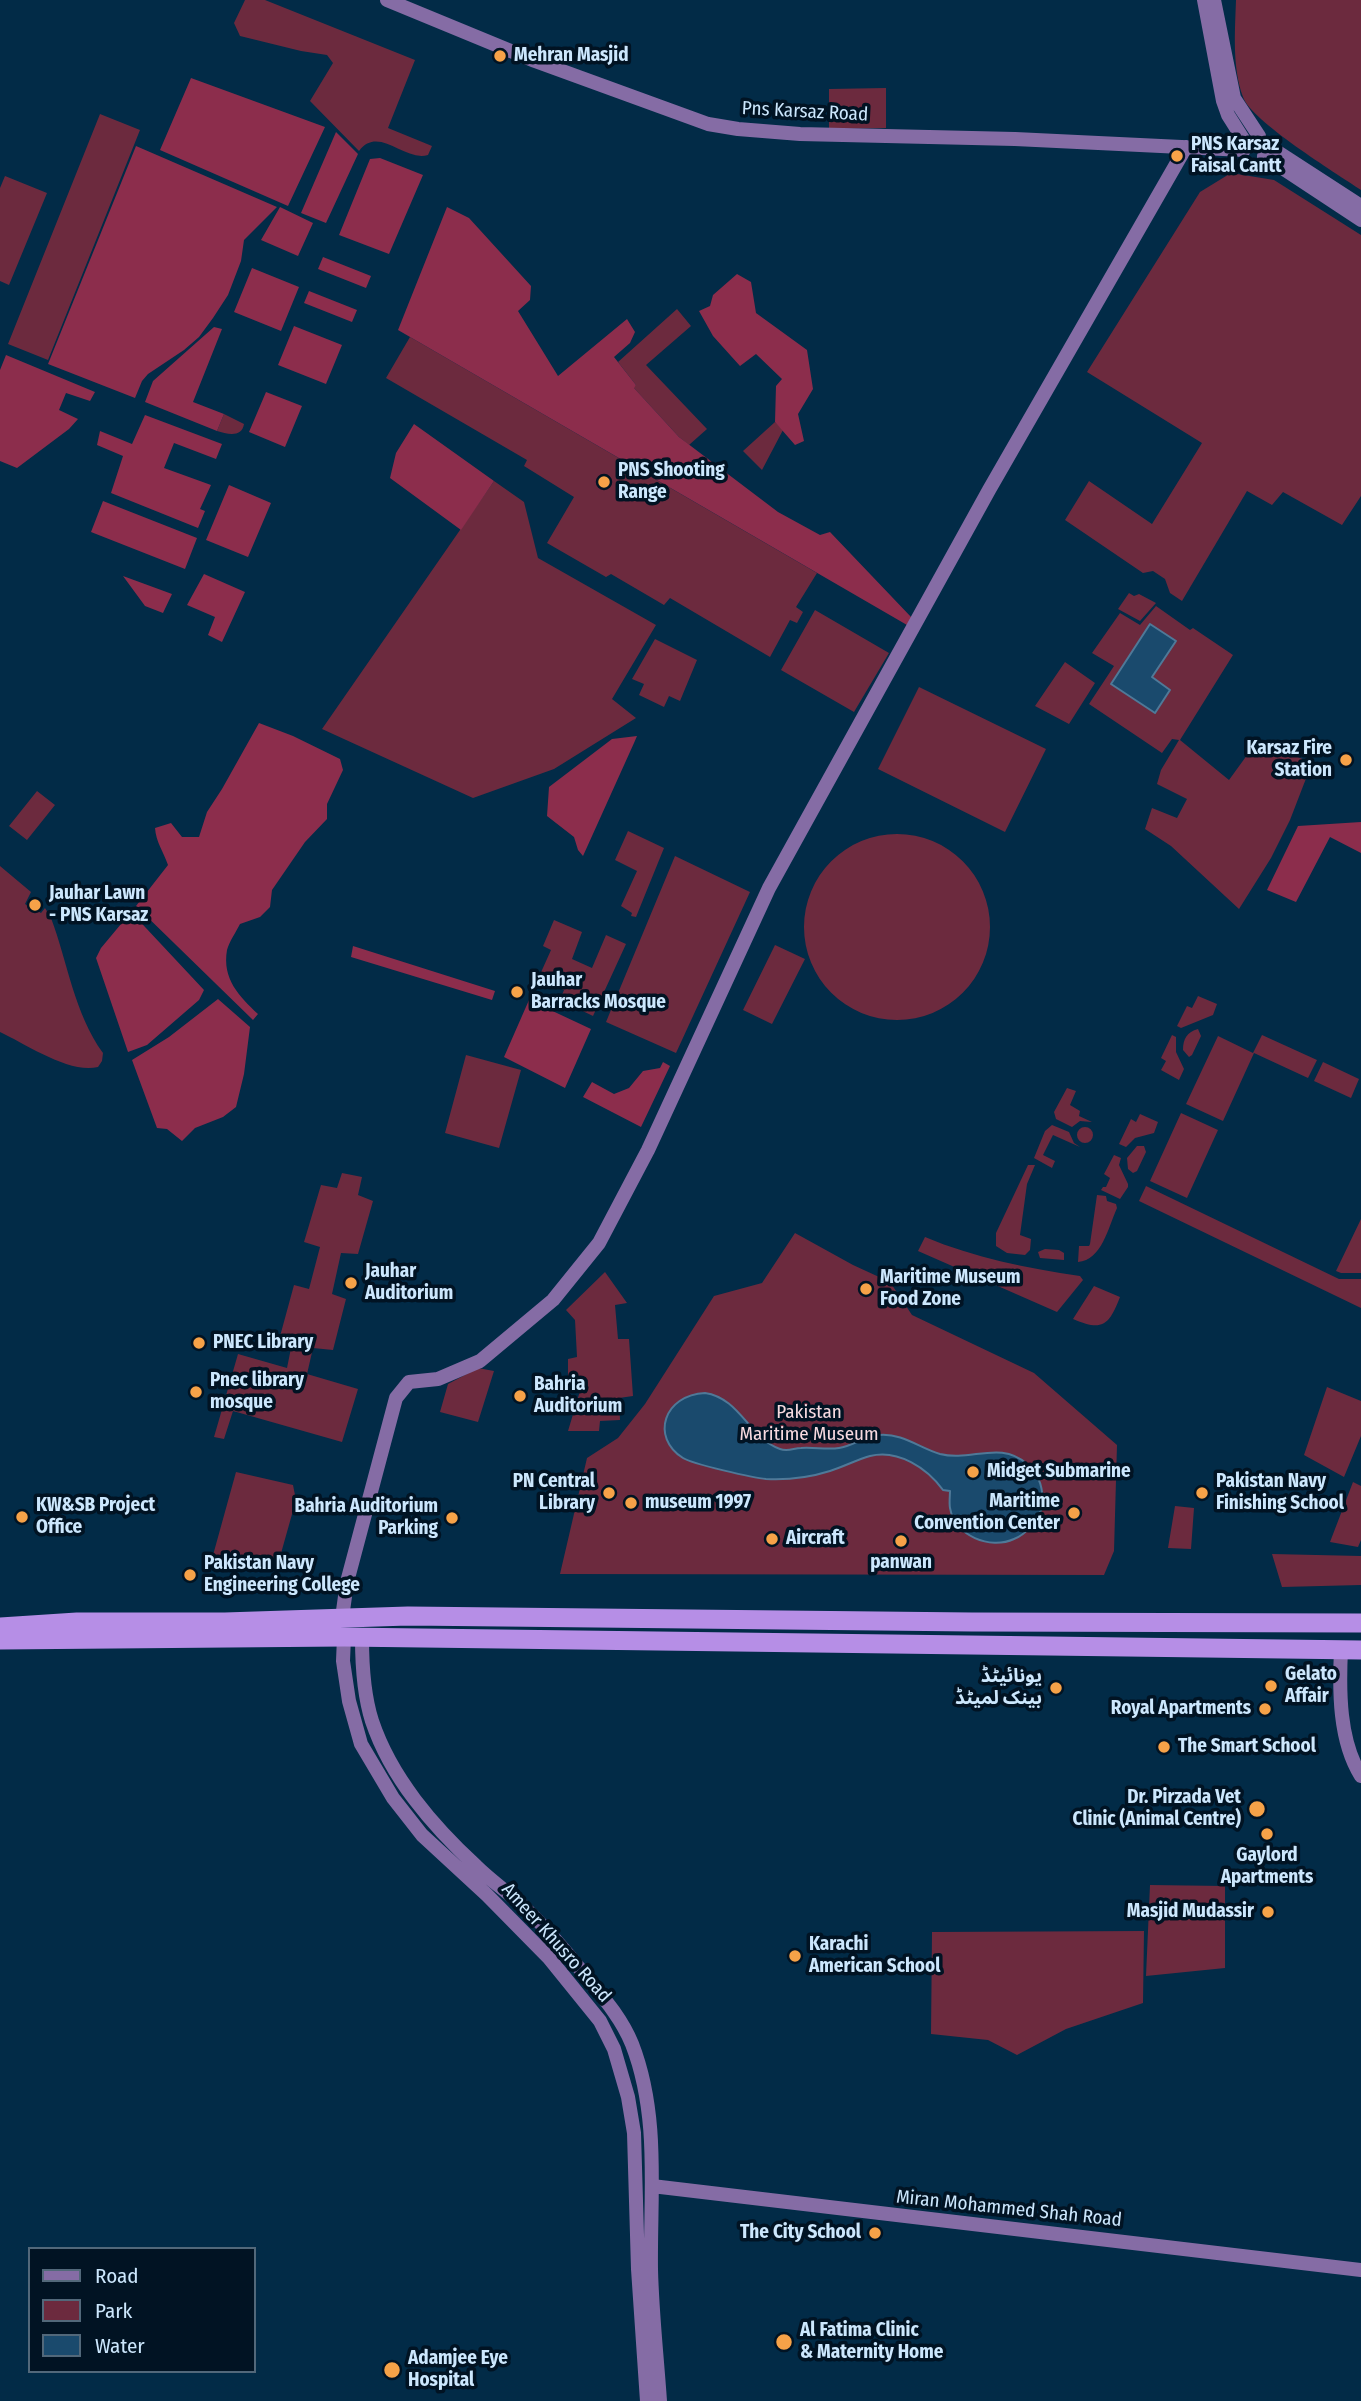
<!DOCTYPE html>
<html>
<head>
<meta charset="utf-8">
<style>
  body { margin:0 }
  #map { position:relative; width:1361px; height:2401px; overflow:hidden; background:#022b47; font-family:"Fira Sans Condensed",sans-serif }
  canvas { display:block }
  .legend { position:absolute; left:28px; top:2247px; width:228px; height:126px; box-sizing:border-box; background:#011323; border:2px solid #52687a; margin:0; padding:9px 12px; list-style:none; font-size:21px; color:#cce7fd }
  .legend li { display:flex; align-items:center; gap:14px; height:35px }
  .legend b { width:35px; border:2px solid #52687a }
</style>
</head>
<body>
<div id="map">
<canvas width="1361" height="2401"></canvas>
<ul class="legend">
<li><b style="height:9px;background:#856ca5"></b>Road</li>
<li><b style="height:19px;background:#6c2a3e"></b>Park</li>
<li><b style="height:19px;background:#1a4a6d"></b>Water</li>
</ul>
</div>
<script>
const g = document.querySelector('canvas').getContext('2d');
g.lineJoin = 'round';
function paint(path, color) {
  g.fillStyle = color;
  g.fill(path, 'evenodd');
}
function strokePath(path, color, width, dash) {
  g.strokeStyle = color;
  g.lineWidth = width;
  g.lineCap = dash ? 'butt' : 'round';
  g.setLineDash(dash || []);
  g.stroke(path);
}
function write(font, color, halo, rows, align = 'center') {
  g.font = font + ' "Fira Sans Condensed","Noto Sans Arabic",sans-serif';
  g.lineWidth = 7;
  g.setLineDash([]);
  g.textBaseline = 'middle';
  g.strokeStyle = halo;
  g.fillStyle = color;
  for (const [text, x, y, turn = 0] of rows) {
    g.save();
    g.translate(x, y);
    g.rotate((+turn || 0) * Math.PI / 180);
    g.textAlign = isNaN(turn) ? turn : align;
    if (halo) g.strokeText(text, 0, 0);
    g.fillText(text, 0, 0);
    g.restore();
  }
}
paint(new Path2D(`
  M 245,0 L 265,0 L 415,60 L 388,128 L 432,146 L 428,155 C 404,162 379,125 359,151 L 310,101 L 333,63 L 327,55 L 301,51 L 240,36 L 234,23 Z
  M 1236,0 L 1361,0 L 1361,190 C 1336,173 1251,121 1243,97 C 1232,67 1235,31 1236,0 Z
  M 886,88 L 886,128 L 829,129 L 829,89 Z
  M 100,114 L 140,130 L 48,360 L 8,344 Z
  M 1231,173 L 1274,180 L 1361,235 L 1361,496 L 1342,525 L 1283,492 L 1272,505 L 1247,491 L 1182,601 L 1170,593 L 1165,579 L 1153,571 L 1143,573 L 1065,520 L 1089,481 L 1152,524 L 1202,443 L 1087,372 L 1200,192 Z
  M 5,176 L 47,193 L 9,285 L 0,281 L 0,188 Z
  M 677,309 L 691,326 L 646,365 L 707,429 L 689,445 L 679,437 L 633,387 L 636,385 L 618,362 Z
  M 410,337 L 817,573 L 796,607 L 803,612 L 797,623 L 790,620 L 770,657 L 670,598 L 664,605 L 611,574 L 606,577 L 547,543 L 574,497 L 524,466 L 527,460 L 386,378 Z
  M 224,414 L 244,424 C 242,438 227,434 217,431 Z
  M 775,422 L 783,430 L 762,470 L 743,451 Z
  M 494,481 L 524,502 L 538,558 L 656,625 L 612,699 L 636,718 L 554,769 L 473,798 L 322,729 Z
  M 1129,593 L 1134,596 L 1139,594 L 1156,603 L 1140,621 L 1118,609 Z
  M 1156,606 L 1190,630 L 1193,628 L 1233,655 L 1180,740 L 1229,780 L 1258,740 L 1312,763 L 1290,820 L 1271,858 L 1239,909 L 1171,846 L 1145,829 L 1152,808 L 1177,818 L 1187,799 L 1157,784 L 1161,770 L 1179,740 L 1172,739 L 1162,753 L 1089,704 L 1114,666 L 1092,653 L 1120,613 L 1140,625 Z
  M 815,610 L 889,653 L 854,712 L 781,670 Z
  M 655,639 L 697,660 L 680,701 L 669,696 L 664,707 L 639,695 L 644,684 L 632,679 Z
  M 1065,662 L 1095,683 L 1069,724 L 1035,706 Z
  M 919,687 L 1046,749 L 1005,832 L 878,769 Z
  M 37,791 L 55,805 L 27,840 L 9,826 Z
  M 628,831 L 664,848 L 636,917 L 631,916 L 632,913 L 621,906 L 637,871 L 615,860 Z
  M804 927a93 93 0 1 1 186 0a93 93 0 1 1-186 0Z
  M 675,856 L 750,892 L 676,1053 L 606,1022 Z
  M 0,866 L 31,892 L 25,904 L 41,913 L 45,908 L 51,918 C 68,963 74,1013 103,1053 L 102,1061 L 98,1067 C 69,1074 26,1044 0,1032 Z
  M 554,920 L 582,932 L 572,959 L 592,968 L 606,935 L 626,944 L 593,1016 L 560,1000 L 564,990 L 538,979 L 551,950 L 543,946 Z
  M 775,945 L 805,959 L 772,1024 L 743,1010 Z
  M 1198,996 L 1217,1004 L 1213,1015 L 1181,1028 L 1177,1026 L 1187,1006 L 1192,1008 Z
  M 1198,1029 L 1201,1036 L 1192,1055 L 1189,1057 L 1183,1050 C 1183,1039 1187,1032 1198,1029 Z
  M 1172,1035 L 1176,1037 L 1176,1052 L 1184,1069 L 1179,1080 L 1161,1070 L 1166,1061 L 1161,1058 Z
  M 1262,1035 L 1317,1060 L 1308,1078 L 1254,1053 L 1223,1121 L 1186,1104 L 1218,1036 L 1253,1053 Z
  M 466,1055 L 521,1070 L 499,1148 L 445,1133 Z
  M 1323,1062 L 1359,1079 L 1351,1098 L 1314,1081 Z
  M 1067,1088 L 1076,1091 L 1070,1105 L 1080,1111 L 1079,1116 L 1092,1122 L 1080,1121 L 1072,1127 L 1056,1119 L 1054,1112 Z
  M 1181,1113 L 1218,1130 L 1187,1198 L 1150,1181 Z
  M 1140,1114 L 1158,1122 L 1154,1133 L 1135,1138 L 1126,1147 L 1119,1144 L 1131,1119 L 1136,1122 Z
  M 1052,1125 L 1069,1132 L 1074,1143 L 1080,1147 L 1053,1135 L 1043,1155 L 1055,1161 L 1052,1168 L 1034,1158 L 1045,1131 Z
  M1077 1135a8 8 0 1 1 16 0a8 8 0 1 1-16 0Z
  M 1137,1146 L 1144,1146 L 1146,1152 L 1137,1171 L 1133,1173 L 1128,1169 L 1127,1158 Z
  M 1114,1155 L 1121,1158 L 1119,1165 L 1128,1184 L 1128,1187 L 1120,1199 L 1101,1190 L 1103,1187 L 1106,1187 L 1110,1178 L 1104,1174 Z
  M 1028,1165 L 1035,1165 L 1027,1184 L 1020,1235 L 1031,1239 L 1030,1250 L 1025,1255 L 1007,1253 L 996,1246 L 996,1233 Z
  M 342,1173 L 362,1177 L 358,1195 L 373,1201 L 358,1254 L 341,1253 L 332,1294 L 346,1299 L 333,1350 L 313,1348 L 307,1374 L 358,1389 L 342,1442 L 233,1411 L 224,1439 L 214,1437 L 238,1354 L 287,1368 L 292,1343 L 279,1340 L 294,1285 L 309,1289 L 320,1247 L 304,1242 L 321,1185 L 337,1188 Z
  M 1146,1186 L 1339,1279 L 1361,1279 L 1361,1308 L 1139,1201 Z
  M 1097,1195 L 1106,1196 L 1107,1201 L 1116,1204 L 1117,1208 C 1108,1228 1102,1260 1078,1262 L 1079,1246 L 1089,1246 L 1090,1244 Z
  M 1361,1219 L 1361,1273 L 1341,1273 L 1336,1271 Z
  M 795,1233 L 853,1265 L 890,1282 L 912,1315 L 1034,1373 L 1117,1445 L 1114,1551 L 1104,1575 L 560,1574 L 587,1458 L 618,1438 L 645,1404 L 714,1296 L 762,1283 Z
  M 925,1237 C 975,1258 1027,1268 1080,1276 L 1083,1280 L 1057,1312 L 918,1251 Z
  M 1045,1249 L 1059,1250 L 1064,1253 L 1064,1260 L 1040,1258 L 1038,1252 Z
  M 605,1272 L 627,1303 L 615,1305 L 618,1339 L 629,1339 L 633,1396 L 619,1398 L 620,1420 L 600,1421 L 599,1431 L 568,1431 L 580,1391 L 578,1379 L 568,1378 L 568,1359 L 577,1357 L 575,1320 L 566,1310 Z
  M 1094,1286 L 1120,1297 C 1109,1325 1103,1332 1073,1319 Z
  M 478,1368 L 494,1371 L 478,1422 L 440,1412 L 448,1384 Z
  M 1327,1387 L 1361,1401 L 1361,1436 L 1344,1477 L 1304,1455 Z
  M 236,1472 L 293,1485 L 296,1500 L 278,1564 L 210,1566 Z
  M 1353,1482 L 1361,1486 L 1361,1540 L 1358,1547 L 1330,1542 Z
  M 1175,1506 L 1194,1508 L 1191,1549 L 1168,1548 Z
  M 1272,1554 L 1361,1556 L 1361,1585 L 1282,1587 Z
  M 1150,1885 L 1225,1886 L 1225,1968 L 1146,1976 Z
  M 1144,1931 L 1143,2003 L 1066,2029 L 1017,2055 L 988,2040 L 931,2034 L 932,1932 Z`), '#6c2a3e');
paint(new Path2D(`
  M 191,78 L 325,127 L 288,206 L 160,150 Z
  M 336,132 L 358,154 L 326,223 L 301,213 Z
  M 136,146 L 277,207 L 244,240 L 241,261 L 228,295 L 213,318 L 199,337 L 184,350 L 148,374 L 142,381 L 135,398 L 48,364 Z
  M 380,158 L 423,175 L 389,254 L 339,235 L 370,159 Z
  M 280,207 L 313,223 L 298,256 L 261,240 Z
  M 447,207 L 469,218 L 531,286 L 530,300 L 518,311 L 558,376 L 627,319 L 635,332 L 630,343 L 614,357 L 636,385 L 634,388 L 679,437 L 778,512 L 820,535 L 830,532 L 912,618 L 907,625 L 398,330 Z
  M 323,257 L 371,276 L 366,288 L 318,269 Z
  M 252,268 L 299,287 L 281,331 L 234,312 Z
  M 737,274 L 751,282 L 756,313 L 807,350 L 813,389 L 798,414 L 804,441 L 795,445 L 775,422 L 776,386 L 782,379 L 756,354 L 740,366 L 713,336 L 699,311 L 710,306 L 713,295 Z
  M 309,291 L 357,310 L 352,322 L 304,303 Z
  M 294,326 L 342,345 L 326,384 L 278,365 Z
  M 214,327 L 222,329 L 193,402 L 224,414 L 217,431 L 145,402 L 153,381 Z
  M 6,355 L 95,392 L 90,401 L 66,393 L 59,410 L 78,419 L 69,429 L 17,468 L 0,461 L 0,370 Z
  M 266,392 L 302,406 L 285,447 L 249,432 Z
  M 145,415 L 222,444 L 216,459 L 174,443 L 164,468 L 211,485 L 200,509 L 205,511 L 198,528 L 111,493 L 123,456 L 97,445 L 100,431 L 132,444 Z
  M 414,424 L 494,481 L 461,530 L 390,478 L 396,453 Z
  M 229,485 L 271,503 L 248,557 L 206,540 Z
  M 103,501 L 197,538 L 185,569 L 91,532 Z
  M 204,574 L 245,592 L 222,642 L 208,635 L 215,617 L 187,605 Z
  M 123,576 L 172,594 L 163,613 L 145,606 Z
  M 259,723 L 293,736 L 340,759 L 343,770 L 327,804 L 327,819 L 305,842 L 272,890 L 270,907 L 260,917 L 240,924 C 236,932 229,942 227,950 C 222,979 239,996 258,1014 L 253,1020 L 136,906 L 168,865 C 163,851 156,842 155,828 L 171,823 L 182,837 L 199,837 L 207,812 L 222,789 Z
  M 637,736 L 634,743 L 583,856 L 578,850 L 574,837 L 547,816 L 549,787 L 612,739 Z
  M 1361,822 L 1361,853 L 1330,837 L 1296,902 L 1267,890 L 1298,826 Z
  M 131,912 L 204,990 L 199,1000 L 147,1045 L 128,1052 L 96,958 L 101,948 Z
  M 353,946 L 495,991 L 492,1000 L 351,957 Z
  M 218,999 L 250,1027 L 244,1074 L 236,1107 L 223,1117 L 195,1128 L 182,1141 L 167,1129 L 157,1128 L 132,1060 L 169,1037 Z
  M 529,1000 L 591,1029 L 565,1088 L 504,1057 Z
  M 663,1062 L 670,1066 L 641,1127 L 583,1097 L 592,1082 L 614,1094 L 629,1088 L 643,1071 L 660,1068 Z`), '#8c2d4c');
const water = new Path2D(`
  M 1150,624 L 1176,641 L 1152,677 L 1170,690 L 1155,713 L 1111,684 Z
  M 705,1393 C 740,1398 749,1438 780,1449 C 788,1452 794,1448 801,1448 C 814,1447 827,1450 839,1448 C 853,1446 864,1436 879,1435 C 903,1433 919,1448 940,1454 C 971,1462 1000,1440 1027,1464 C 1041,1475 1043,1491 1043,1507 C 1036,1519 1028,1534 1014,1539 C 990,1550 955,1536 950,1508 C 949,1503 950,1496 950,1491 L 943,1490 C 927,1468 898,1449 870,1456 C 856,1460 843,1467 830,1471 C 811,1477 786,1480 766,1479 C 754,1478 692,1464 683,1458 C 650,1437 664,1395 705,1393 Z`);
paint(water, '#1a4a6d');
strokePath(water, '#4f7998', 2);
strokePath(new Path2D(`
  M 387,0 L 535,61 L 708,124 L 738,129 L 800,134 L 1015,139 L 1244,150
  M 1204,0 L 1223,101 L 1228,115 L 1245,142
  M 1214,0 L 1234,98 L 1259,136
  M 1267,145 L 1361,206
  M 1264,156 L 1361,220
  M 342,1618 L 347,1582 L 396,1398 L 409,1382 L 438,1379 L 480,1361 L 553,1300 L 599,1243 L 648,1150 L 769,888 L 989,490 L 1186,147
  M 344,1637 L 343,1661 L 349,1701 L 361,1744 L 393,1798 L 422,1835 L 487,1895 L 549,1958 L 600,2021 L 614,2049 L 628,2097 L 634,2133 L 638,2269 L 647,2401
  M 362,1638 C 362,1664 364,1696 372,1721 C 391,1778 433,1826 476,1866 C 491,1881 509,1893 524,1907 C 546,1928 566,1951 584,1974 C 602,1996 621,2017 632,2044 C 660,2116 650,2194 651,2269 C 652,2313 657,2357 660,2401
  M 1341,1650 C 1339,1691 1339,1741 1361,1776
  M 652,2186 L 1361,2270`), '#856ca5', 14);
strokePath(new Path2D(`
  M 0,1627 L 77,1622 L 225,1622 L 408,1616 L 972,1622 L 1361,1623
  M 0,1640 L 344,1637 L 1361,1650`), '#b68ee6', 19);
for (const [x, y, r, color] of [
  [500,56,7,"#f6a248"],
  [1177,156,7,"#f6a248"],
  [604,482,7,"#f6a248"],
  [1346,760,7,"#f6a248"],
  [35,905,7,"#f6a248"],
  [517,992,7,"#f6a248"],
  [351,1283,7,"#f6a248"],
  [866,1289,7,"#f6a248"],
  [199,1343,7,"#f6a248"],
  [196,1392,7,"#f6a248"],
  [520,1396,7,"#f6a248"],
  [973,1472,7,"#f6a248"],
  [609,1493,7,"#f6a248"],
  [1202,1493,7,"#f6a248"],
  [631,1503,7,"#f6a248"],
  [1074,1513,7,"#f6a248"],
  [22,1517,7,"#f6a248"],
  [452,1518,7,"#f6a248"],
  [772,1539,7,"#f6a248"],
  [901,1541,7,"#f6a248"],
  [190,1575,7,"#f6a248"],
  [1271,1686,7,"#f6a248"],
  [1056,1688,7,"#f6a248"],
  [1265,1709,7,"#f6a248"],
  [1164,1747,7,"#f6a248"],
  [1257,1809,9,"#f6a248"],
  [1267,1834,7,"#f6a248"],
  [1268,1912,7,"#f6a248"],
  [795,1956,7,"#f6a248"],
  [875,2233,7,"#f6a248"],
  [784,2342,9,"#f6a248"],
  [392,2370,9,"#f6a248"]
]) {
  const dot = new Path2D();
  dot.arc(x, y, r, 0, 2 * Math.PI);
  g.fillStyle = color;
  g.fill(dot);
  strokePath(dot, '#011323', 2.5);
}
write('bold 19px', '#cce7fd', '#011323', [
  ["Mehran Masjid",514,56],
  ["PNS Karsaz",1191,145],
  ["Faisal Cantt",1191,167],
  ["PNS Shooting",618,471],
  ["Range",618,493],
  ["Karsaz Fire",1332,749,"right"],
  ["Station",1332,771,"right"],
  ["Jauhar Lawn",49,894],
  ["- PNS Karsaz",49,916],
  ["Jauhar",531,981],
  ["Barracks Mosque",531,1003],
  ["Jauhar",365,1272],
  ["Auditorium",365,1294],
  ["Maritime Museum",880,1278],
  ["Food Zone",880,1300],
  ["PNEC Library",213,1343],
  ["Pnec library",210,1381],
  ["mosque",210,1403],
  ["Bahria",534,1385],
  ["Auditorium",534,1407],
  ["Midget Submarine",987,1472],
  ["PN Central",595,1482,"right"],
  ["Library",595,1504,"right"],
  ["Pakistan Navy",1216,1482],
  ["Finishing School",1216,1504],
  ["Maritime",1060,1502,"right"],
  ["Convention Center",1060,1524,"right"],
  ["museum 1997",645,1503],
  ["KW&SB Project",36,1506],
  ["Office",36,1528],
  ["Bahria Auditorium",438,1507,"right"],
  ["Parking",438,1529,"right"],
  ["Aircraft",786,1539],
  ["panwan",901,1563,"center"],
  ["Pakistan Navy",204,1564],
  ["Engineering College",204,1586],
  ["Gelato",1285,1675],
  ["Affair",1285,1697],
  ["یونائیٹڈ",1042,1677,"right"],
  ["بینک لمیٹڈ",1042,1699,"right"],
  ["Royal Apartments",1251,1709,"right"],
  ["The Smart School",1178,1747],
  ["Dr. Pirzada Vet",1241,1798,"right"],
  ["Clinic (Animal Centre)",1241,1820,"right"],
  ["Gaylord",1267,1856,"center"],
  ["Apartments",1267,1878,"center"],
  ["Masjid Mudassir",1254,1912,"right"],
  ["Karachi",809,1945],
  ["American School",809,1967],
  ["The City School",861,2233,"right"],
  ["Al Fatima Clinic",800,2331],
  ["& Maternity Home",800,2353],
  ["Adamjee Eye",408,2359],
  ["Hospital",408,2381]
], 'left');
write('19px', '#cce7fd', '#011323', [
  ["Pns Karsaz Road",805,112,3],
  ["Ameer Khusro Road",556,1943,48],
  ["Miran Mohammed Shah Road",1009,2209,6]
]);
write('19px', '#f7dae0', '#011323', [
  ["Pakistan",809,1413],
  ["Maritime Museum",809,1435]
]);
</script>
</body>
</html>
